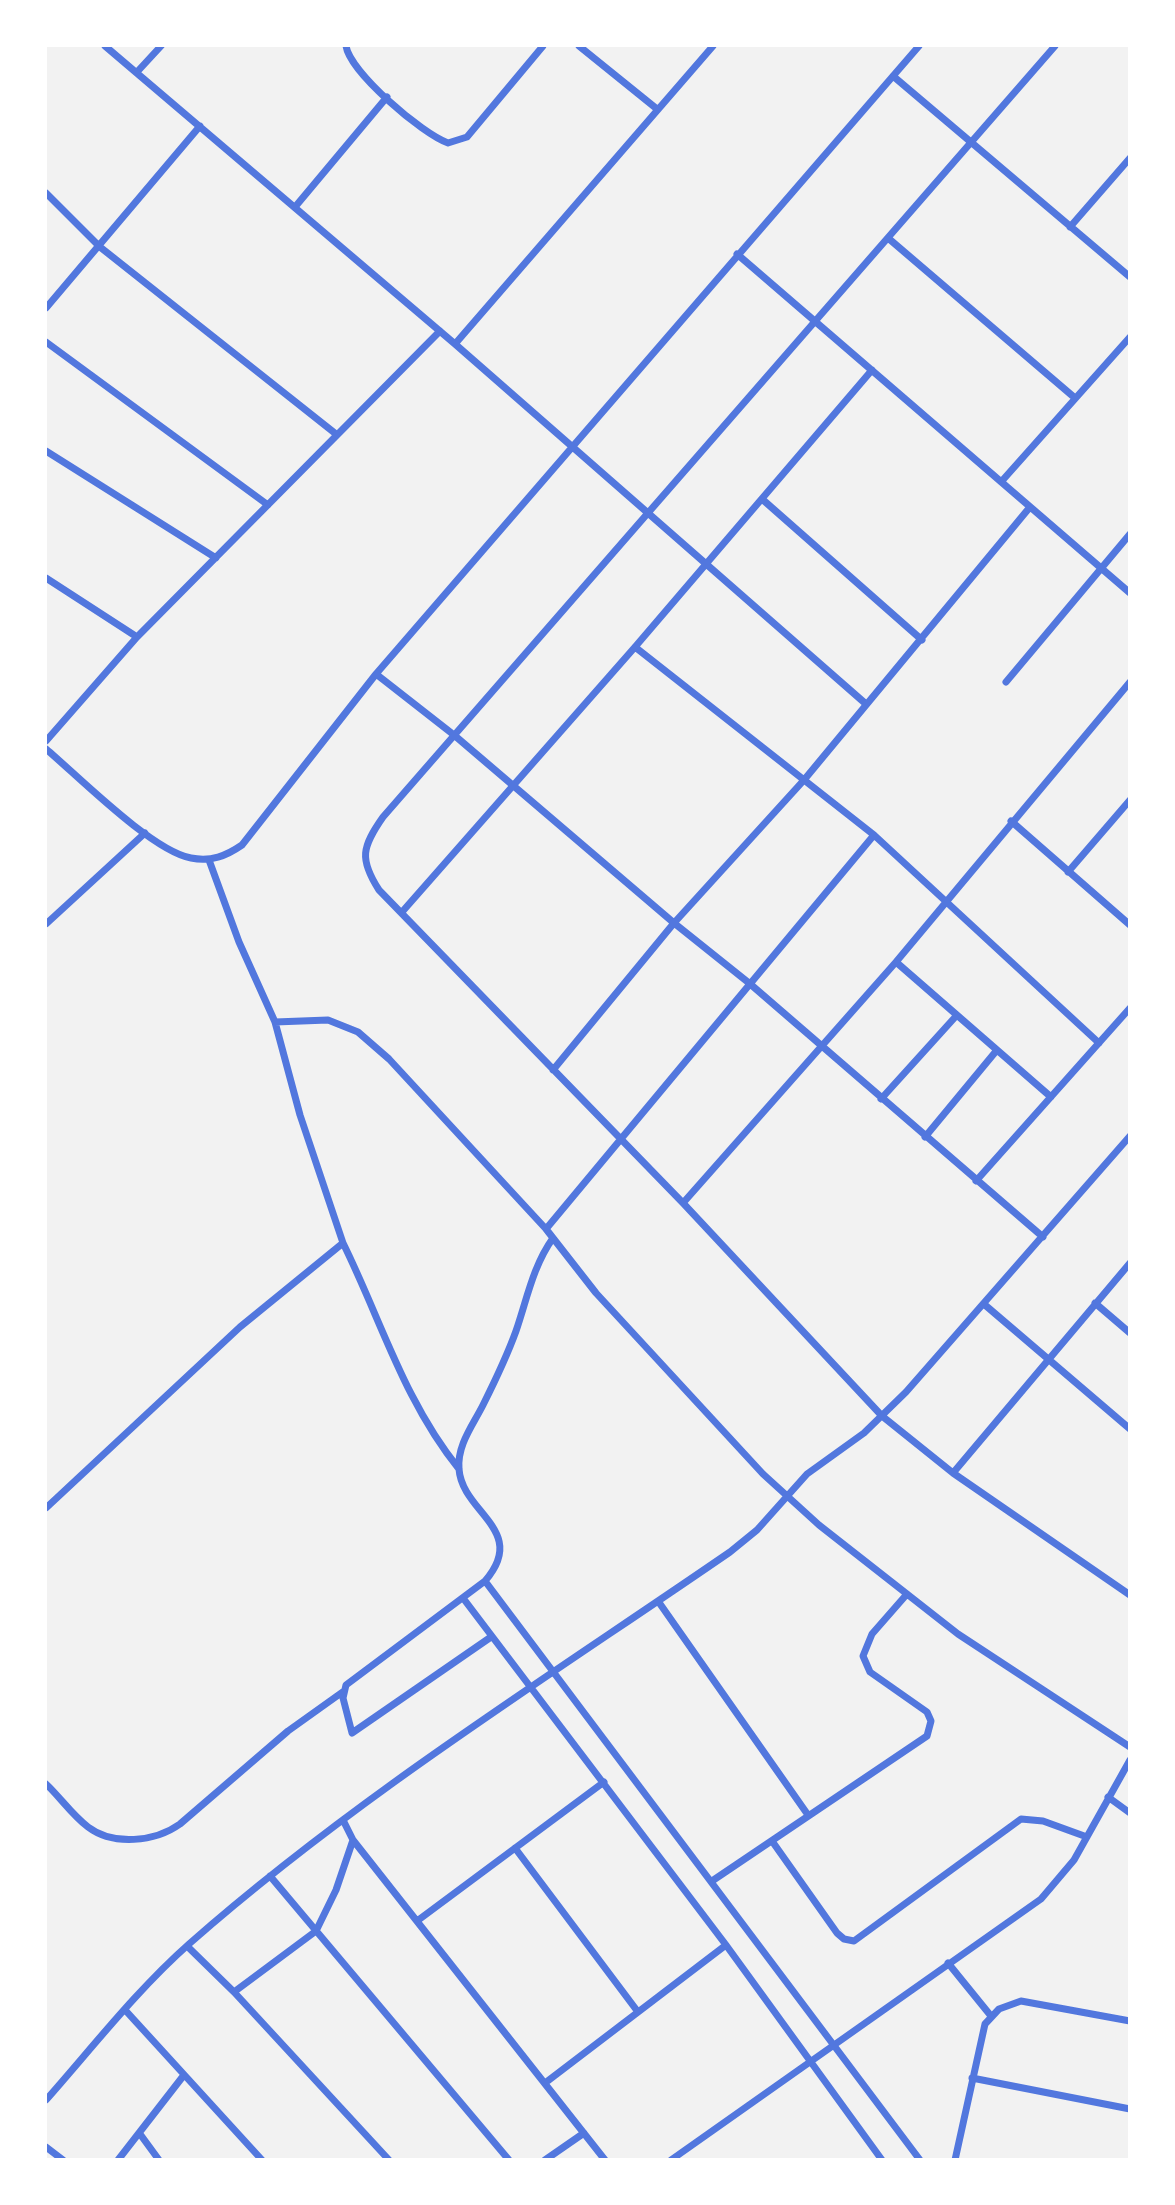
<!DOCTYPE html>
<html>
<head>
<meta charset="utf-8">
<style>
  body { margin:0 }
  #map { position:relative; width:1175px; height:2205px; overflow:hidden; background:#f2f2f2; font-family:"Nunito Sans",sans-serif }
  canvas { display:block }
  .frame { position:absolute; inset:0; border:47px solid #fff; pointer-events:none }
</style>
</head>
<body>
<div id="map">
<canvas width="1175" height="2205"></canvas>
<div class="frame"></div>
</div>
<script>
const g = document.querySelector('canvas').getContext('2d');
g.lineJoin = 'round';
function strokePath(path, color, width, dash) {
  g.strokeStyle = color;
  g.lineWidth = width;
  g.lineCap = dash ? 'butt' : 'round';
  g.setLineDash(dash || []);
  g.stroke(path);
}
strokePath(new Path2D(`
  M 105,46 L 455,344 L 866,704
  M 346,46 C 350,72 422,134 448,143 L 467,137 L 543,46
  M 579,46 L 657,109
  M 1055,46 L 383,817 C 362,847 359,859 379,890 L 683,1203 L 882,1416 L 953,1473 L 1130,1595
  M 137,72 L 161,46
  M 893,76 L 1130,277
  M 46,193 L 100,247 L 336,434
  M 295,207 L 387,97
  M 1070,227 L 1130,158
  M 888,238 L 1075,398
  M 737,254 L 1130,593
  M 46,308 L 200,126
  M 46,342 L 268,505
  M 455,344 L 713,46
  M 46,451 L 216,558
  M 1001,482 L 1130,337
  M 762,499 L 922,640
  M 46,578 L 137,637
  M 635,647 L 874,835 L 1099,1043
  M 376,674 L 454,735 L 674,923 L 749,983 L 1043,1237
  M 1006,682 L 1130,534
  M 46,741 L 137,637 L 440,331
  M 46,749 C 78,776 152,851 191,858 C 211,862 226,856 242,845 L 376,674 L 919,46
  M 1011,821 L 1130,925
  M 1068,872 L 1130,800
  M 402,912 L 635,647 L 872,370
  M 46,924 L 145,833
  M 896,962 L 1051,1097
  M 275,1022 L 328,1020 L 358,1032 L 389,1059 L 546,1229 L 596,1293 L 763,1474 L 819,1525 L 958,1634 L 1130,1747
  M 553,1070 L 674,923 L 804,780 L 1030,507
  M 881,1099 L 957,1015
  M 925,1137 L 997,1050
  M 976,1181 L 1130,1008
  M 683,1203 L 896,962 L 1130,682
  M 546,1229 L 874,835
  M 343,1243 C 381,1320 404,1401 459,1469
  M 1095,1303 L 1130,1333
  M 985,1305 L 1130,1429
  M 953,1473 L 1130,1263
  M 46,1508 L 240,1327 L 343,1243 L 300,1115 L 275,1022 L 239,942 L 209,860
  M 485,1581 L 920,2160
  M 463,1598 L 726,1945 L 882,2160
  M 658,1601 L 808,1815
  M 491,1637 L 352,1733 L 343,1698 L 346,1685 L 485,1581 C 529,1530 462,1513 459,1469 C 457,1445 473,1425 483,1405 C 495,1381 507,1356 516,1331 C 527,1299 533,1266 553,1238
  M 46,1784 C 60,1797 72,1815 88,1827 C 113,1846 155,1842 180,1824 L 288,1731 L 344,1691
  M 1108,1797 L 1130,1813
  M 353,1840 L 605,2160
  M 772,1841 L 837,1933 L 844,1939 L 854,1941 L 1021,1819 L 1043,1821 L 1087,1837
  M 515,1848 L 638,2012
  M 270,1876 L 509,2160
  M 712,1881 L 927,1736 L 931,1721 L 927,1712 L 870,1672 L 863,1656 L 872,1634 L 907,1594
  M 417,1921 L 604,1782
  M 187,1946 L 234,1992 L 389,2160
  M 948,1963 L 991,2016
  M 234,1992 L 316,1931 L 336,1890 L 353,1840 L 344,1822
  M 126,2011 L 262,2160
  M 972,2078 L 1130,2109
  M 545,2083 L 726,1945
  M 46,2100 C 92,2048 137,1990 189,1944 C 356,1797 547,1678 730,1552 L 757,1530 L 807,1474 L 864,1433 L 906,1392 L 1130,1136
  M 140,2134 L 159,2160
  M 46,2147 L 63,2160
  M 118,2160 L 184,2075
  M 545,2160 L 584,2133
  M 671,2160 L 1041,1899 L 1074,1860 L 1130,1760
  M 955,2160 L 985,2024 L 999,2009 L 1021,2001 L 1130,2021`), '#5277de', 7);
</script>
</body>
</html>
